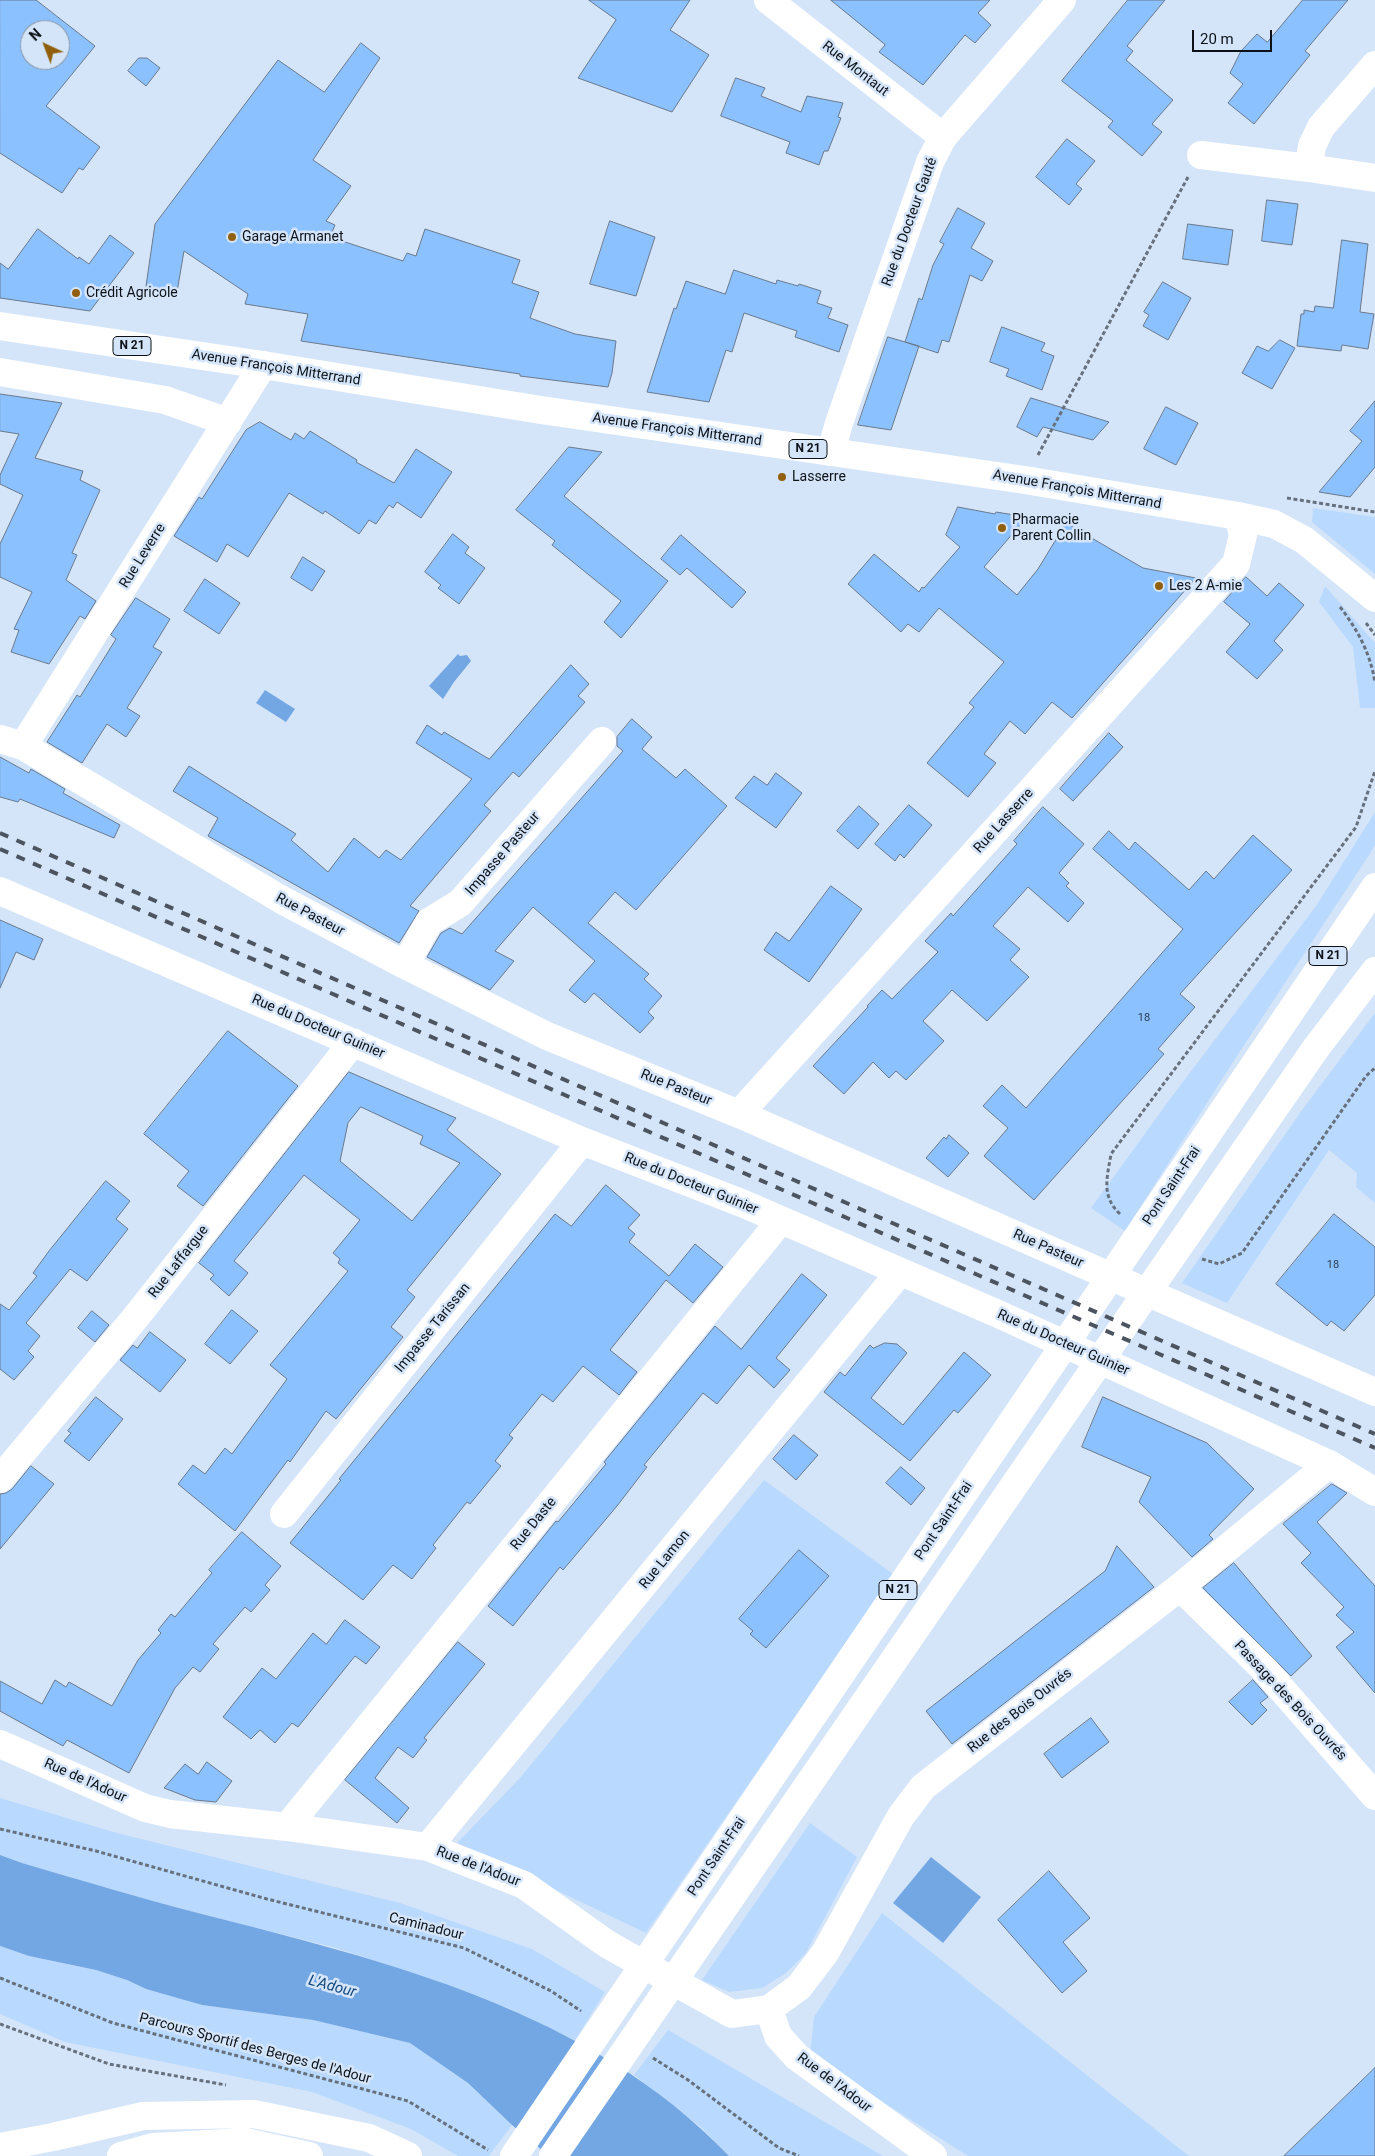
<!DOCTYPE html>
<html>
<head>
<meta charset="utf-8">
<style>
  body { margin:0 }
  #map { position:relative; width:1375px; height:2156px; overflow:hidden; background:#d5e5f9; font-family:Roboto,sans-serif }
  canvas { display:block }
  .north { position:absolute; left:20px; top:20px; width:50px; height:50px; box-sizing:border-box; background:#d5e5f9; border:1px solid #85919f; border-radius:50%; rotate:317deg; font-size:14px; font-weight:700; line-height:20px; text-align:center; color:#0c1218 }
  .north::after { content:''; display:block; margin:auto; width:18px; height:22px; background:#91600e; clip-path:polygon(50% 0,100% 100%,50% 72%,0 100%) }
  .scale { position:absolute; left:1192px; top:30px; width:80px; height:22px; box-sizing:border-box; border:2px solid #0c1218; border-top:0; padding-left:6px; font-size:15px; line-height:18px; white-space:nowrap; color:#0c1218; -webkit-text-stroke:4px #d5e5f9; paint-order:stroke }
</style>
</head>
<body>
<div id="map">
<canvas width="1375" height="2156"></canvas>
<div class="north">N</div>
<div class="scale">20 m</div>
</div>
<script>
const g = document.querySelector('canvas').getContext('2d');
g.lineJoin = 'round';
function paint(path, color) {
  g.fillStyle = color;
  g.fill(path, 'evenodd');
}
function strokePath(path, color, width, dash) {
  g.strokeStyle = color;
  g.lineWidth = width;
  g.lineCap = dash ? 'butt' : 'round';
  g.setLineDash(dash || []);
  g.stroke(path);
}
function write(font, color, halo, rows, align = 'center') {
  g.font = font + ' Roboto,sans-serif';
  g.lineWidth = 5;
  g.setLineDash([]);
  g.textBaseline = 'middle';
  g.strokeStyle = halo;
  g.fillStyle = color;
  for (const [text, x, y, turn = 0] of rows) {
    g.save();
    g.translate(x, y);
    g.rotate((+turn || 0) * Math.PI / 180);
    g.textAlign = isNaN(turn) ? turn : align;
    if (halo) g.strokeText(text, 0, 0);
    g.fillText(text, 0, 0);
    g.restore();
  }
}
paint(new Path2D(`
  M 1313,508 L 1375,517 L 1375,574 L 1312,522 Z
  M 1325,586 L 1375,643 L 1375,708 L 1360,708 L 1353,647 L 1319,602 Z
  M 1375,812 L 1375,845 L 1371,852 L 1237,1056 L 1125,1231 L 1091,1208 L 1170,1099 L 1316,906 Z
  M 1375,1013 L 1375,1203 L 1356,1187 L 1357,1173 L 1329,1150 L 1227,1303 L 1182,1283 L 1302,1110 Z
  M 764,1480 L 893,1574 L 646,1933 L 457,1843 L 520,1778 Z
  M 0,1798 L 117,1833 L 400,1903 L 532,1949 L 605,1992 L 575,2040 L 510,2009 L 413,1973 L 336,1948 L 163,1904 L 22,1863 L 0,1855 Z
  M 810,1823 L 857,1857 L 806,1953 L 786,1973 L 762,1988 L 729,1992 L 702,1980 Z
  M 882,1913 L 1189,2156 L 968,2156 L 810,2056 L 814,2017 Z
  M 0,1946 L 29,1956 L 96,1970 L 127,1980 L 146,1989 L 202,2005 L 313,2020 L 410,2043 L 468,2083 L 512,2125 L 489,2156 L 458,2156 L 411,2129 L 312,2092 L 65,2042 L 0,2014 Z
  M 668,2030 L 883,2156 L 729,2156 L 702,2128 L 634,2075 Z`), '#b9d9ff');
paint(new Path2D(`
  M 458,654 L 460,656 L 467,655 L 471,661 L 454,682 L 443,699 L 429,686 Z
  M 265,690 L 295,709 L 286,722 L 256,703 Z
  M 0,1855 L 22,1863 C 81,1880 139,1898 198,1913 C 386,1961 590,2010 729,2156 L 549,2156 L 512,2125 L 468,2083 L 410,2043 L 313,2020 L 202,2005 L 146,1989 L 127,1980 L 96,1970 L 29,1956 L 0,1946 Z
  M 931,1857 L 981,1897 L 943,1943 L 893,1903 Z`), '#73a7e3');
const building = new Path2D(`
  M 0,0 L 36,0 L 95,46 L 46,106 L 100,147 L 83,170 L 79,168 L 62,193 L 0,153 ZM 30,30 L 60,30 L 60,60 L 30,60 Z
  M 589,0 L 690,0 L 670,30 L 709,55 L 672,112 L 578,78 L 616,20 Z
  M 831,0 L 990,0 L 978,13 L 991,25 L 975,43 L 965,35 L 923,85 L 879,52 L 885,45 Z
  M 1128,0 L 1165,0 L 1127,46 L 1133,51 L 1126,60 L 1173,100 L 1152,124 L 1162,132 L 1142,156 L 1108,127 L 1113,121 L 1062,81 Z
  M 1303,0 L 1348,0 L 1305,51 L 1310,55 L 1254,124 L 1228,103 L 1243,84 L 1230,73 L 1241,51 L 1257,34 L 1267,42 Z
  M 361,43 L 380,58 L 313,160 L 351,186 L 326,221 L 335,225 L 330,237 L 403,261 L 407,253 L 416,256 L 425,229 L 520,260 L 512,283 L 539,292 L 530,318 L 575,334 L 616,341 L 612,373 L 608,387 L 520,376 L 520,374 L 301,341 L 308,314 L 245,304 L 248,294 L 184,251 L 176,298 L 145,293 L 155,224 L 278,60 L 324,92 Z
  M 139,58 L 147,58 L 160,68 L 146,86 L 128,71 Z
  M 736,78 L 765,88 L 761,96 L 801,112 L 807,96 L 843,103 L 838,117 L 841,118 L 828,151 L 824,151 L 819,165 L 786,153 L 790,142 L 721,116 Z
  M 1067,139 L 1095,161 L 1076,184 L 1082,189 L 1069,205 L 1036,177 Z
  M 1267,200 L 1298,204 L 1292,245 L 1262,241 Z
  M 958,208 L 985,223 L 971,248 L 993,261 L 982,281 L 970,275 L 949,342 L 942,340 L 938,353 L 905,342 L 919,298 L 922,300 L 933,265 L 944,244 L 940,242 Z
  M 610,221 L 655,237 L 636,296 L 590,284 Z
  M 1188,224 L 1233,230 L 1228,265 L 1183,259 Z
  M 38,229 L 78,259 L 79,257 L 89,264 L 110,235 L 134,253 L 90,311 L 0,298 L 0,263 L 8,269 Z
  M 1342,240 L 1368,244 L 1360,312 L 1374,314 L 1368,349 L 1342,345 L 1341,351 L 1297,346 L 1301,314 L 1304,314 L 1304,310 L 1314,312 L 1315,306 L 1333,308 Z
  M 734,270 L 776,284 L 777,280 L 798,286 L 799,284 L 821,291 L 817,303 L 832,308 L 828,318 L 848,325 L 839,352 L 795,337 L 797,331 L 744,313 L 732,352 L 726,350 L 709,402 L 647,392 L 674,308 L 676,309 L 686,281 L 725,294 Z
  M 1163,282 L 1191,298 L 1168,340 L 1143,326 L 1149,315 L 1144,312 Z
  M 1002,327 L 1045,343 L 1041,351 L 1054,356 L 1042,390 L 1006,376 L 1009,369 L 990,362 Z
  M 888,337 L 919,346 L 891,430 L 858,425 Z
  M 1280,340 L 1295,348 L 1272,389 L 1242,373 L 1257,346 L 1268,351 Z
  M 0,394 L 62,403 L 35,458 L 83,471 L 80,480 L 100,490 L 72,553 L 77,555 L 66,580 L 96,601 L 85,619 L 80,616 L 49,664 L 11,652 L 19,630 L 14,629 L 32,592 L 0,577 L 0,544 L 23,495 L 0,484 L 0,475 L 19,434 L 0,431 Z
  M 1031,398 L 1109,422 L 1093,440 L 1043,427 L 1037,437 L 1017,427 Z
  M 1375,401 L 1375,467 L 1350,497 L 1319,492 L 1362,441 L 1350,431 Z
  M 1166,407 L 1198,423 L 1176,465 L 1144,449 Z
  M 260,422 L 291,440 L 295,433 L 304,439 L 310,431 L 357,460 L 356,462 L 394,483 L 416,449 L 452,472 L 421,518 L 397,502 L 393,508 L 389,505 L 376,524 L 369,520 L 359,534 L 325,511 L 323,514 L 289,493 L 248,557 L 227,544 L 217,562 L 174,536 L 199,497 L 202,499 L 246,430 Z
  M 569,447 L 602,452 L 564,496 L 668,581 L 621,638 L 604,622 L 621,601 L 552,545 L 555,541 L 516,510 Z
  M 958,507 L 995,514 L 996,512 L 1027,517 L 984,567 L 1017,595 L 1038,569 L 1066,523 L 1143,568 L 1196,578 L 1072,718 L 1052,702 L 1025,734 L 1010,721 L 984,754 L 996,763 L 968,797 L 927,763 L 974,707 L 969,703 L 1004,662 L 939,608 L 919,632 L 908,624 L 901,632 L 848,584 L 874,554 L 919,592 L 922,587 L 924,588 L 960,547 L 946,535 Z
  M 453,534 L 469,547 L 465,553 L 485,568 L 459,604 L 438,588 L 441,585 L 425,572 Z
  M 681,535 L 746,592 L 732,608 L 687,568 L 680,575 L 661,559 Z
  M 303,557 L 325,571 L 312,591 L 291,578 Z
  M 1246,577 L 1267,596 L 1279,583 L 1304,605 L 1274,641 L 1283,650 L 1257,679 L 1226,652 L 1250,624 L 1224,602 Z
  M 205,579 L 240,603 L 219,634 L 184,611 Z
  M 136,598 L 170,619 L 153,647 L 162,652 L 127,708 L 140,716 L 126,737 L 107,724 L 82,763 L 47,742 L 77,695 L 80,697 L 116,639 L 111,635 Z
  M 571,665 L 589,684 L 578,696 L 585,702 L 519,777 L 513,772 L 484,805 L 491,811 L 410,906 L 419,911 L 399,943 L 208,836 L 218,818 L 173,791 L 189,766 L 296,834 L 291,840 L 328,872 L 354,838 L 379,858 L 386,850 L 401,860 L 472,779 L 416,743 L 427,725 L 442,735 L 444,732 L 489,759 Z
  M 632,719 L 652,737 L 642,749 L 676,778 L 685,769 L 727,806 L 636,910 L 615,892 L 588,923 L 649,974 L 644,979 L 662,996 L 648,1012 L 654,1018 L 640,1033 L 594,993 L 585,1003 L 569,990 L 595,961 L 533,907 L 495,951 L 514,961 L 490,990 L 427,957 L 441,933 L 450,928 L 462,934 L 623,751 L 617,746 L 617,737 Z
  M 1109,733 L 1123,747 L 1073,801 L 1060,789 Z
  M 0,757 L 29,773 L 31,769 L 65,789 L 63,793 L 120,825 L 114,838 L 20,799 L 18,802 L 0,797 Z
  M 776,773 L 802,793 L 776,828 L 735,798 L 754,776 L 767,785 Z
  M 909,805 L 932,825 L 904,858 L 900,854 L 895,861 L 875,844 Z
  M 859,806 L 879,824 L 858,849 L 837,831 Z
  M 1043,807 L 1084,844 L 1059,873 L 1069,883 L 1066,886 L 1084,903 L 1068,922 L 1028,887 L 993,926 L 1020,949 L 1010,960 L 1029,977 L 987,1021 L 952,990 L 923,1021 L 944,1041 L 906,1080 L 896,1071 L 889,1078 L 873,1062 L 844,1094 L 813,1066 L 868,1007 L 867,1006 L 882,990 L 892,999 L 938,952 L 925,941 L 951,913 L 953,916 L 1017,844 L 1014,841 Z
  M 1109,831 L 1129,850 L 1135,842 L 1189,890 L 1206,871 L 1214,879 L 1253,835 L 1292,870 L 1180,994 L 1195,1007 L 1158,1049 L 1164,1054 L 1034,1200 L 984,1156 L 1008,1128 L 983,1106 L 1002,1085 L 1026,1108 L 1183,929 L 1093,849 Z
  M 831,886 L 862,909 L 809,982 L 764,950 L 776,932 L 789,941 Z
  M 0,920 L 43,939 L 34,960 L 16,952 L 0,988 Z
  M 228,1031 L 298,1086 L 203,1206 L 177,1186 L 189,1171 L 144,1134 Z
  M 349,1072 L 456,1118 L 447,1130 L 501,1174 L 407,1290 L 415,1297 L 391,1327 L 403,1337 L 336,1419 L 326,1411 L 290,1462 L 288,1460 L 235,1531 L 178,1484 L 193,1465 L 205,1474 L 225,1448 L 232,1454 L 287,1379 L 270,1365 L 348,1271 L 338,1263 L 340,1259 L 333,1253 L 360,1220 L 304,1175 L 234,1261 L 248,1273 L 229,1296 L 210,1279 L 214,1275 L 199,1263 ZM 361,1107 L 423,1136 L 420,1144 L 460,1163 L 412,1221 L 340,1161 L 348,1123 Z
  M 949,1135 L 969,1153 L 948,1177 L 926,1158 L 944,1137 L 946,1139 Z
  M 106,1181 L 130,1201 L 116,1219 L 128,1229 L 87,1281 L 70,1269 L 26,1323 L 40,1336 L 28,1351 L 34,1357 L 14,1380 L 0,1369 L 0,1304 L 9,1310 L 37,1276 L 33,1273 L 49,1251 Z
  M 606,1185 L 640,1215 L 628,1228 L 635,1234 L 629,1242 L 669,1276 L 695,1244 L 723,1267 L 693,1303 L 666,1280 L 610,1350 L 637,1372 L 619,1395 L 583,1366 L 553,1402 L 542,1394 L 509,1435 L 513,1438 L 495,1461 L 501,1466 L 470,1504 L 467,1502 L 433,1545 L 436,1548 L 412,1579 L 393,1565 L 363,1600 L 290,1543 L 341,1480 L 339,1479 L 555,1214 L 571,1226 Z
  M 1334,1214 L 1375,1247 L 1375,1295 L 1344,1331 L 1331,1321 L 1327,1326 L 1276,1284 Z
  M 802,1274 L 827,1295 L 776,1358 L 790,1370 L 774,1388 L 749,1365 L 717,1404 L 703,1393 L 644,1465 L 647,1467 L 617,1506 L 563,1570 L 560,1567 L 513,1626 L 488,1606 L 556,1521 L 558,1522 L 606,1464 L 604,1462 L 715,1326 L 741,1349 Z
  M 232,1310 L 258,1331 L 230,1364 L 205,1344 Z
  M 92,1311 L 109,1325 L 95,1342 L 78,1328 Z
  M 150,1332 L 186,1360 L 160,1392 L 120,1360 L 133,1345 L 137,1348 Z
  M 885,1343 L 897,1344 L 907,1353 L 871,1398 L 903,1425 L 964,1352 L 991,1375 L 958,1413 L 954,1410 L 910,1461 L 824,1392 L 840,1372 L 845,1376 L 870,1345 L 873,1348 Z
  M 96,1397 L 123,1419 L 89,1461 L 64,1441 L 71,1433 L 68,1431 Z
  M 1103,1397 L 1207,1443 L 1254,1489 L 1209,1535 L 1213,1539 L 1192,1557 L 1139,1502 L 1151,1477 L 1082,1447 Z
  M 794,1435 L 818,1455 L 796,1480 L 773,1459 Z
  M 31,1466 L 54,1484 L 0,1549 L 0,1494 L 6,1493 L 12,1489 Z
  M 901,1467 L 925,1488 L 911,1505 L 886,1483 Z
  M 1332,1484 L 1347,1493 L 1317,1522 L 1375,1586 L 1375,1693 L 1336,1647 L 1354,1632 L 1336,1615 L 1344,1607 L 1301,1563 L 1311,1553 L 1283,1524 Z
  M 242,1532 L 281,1566 L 265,1585 L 270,1590 L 251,1612 L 245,1607 L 213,1644 L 219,1649 L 200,1672 L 193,1667 L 175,1688 L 129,1773 L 67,1740 L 63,1746 L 0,1711 L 0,1681 L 42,1704 L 55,1680 L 66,1687 L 69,1682 L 112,1706 L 138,1660 L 161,1633 L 158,1630 L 171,1614 L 175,1617 L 212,1573 L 209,1570 Z
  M 1117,1546 L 1154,1587 L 952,1744 L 926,1711 L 1105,1571 Z
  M 799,1550 L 829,1576 L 766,1648 L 750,1634 L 753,1631 L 739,1619 Z
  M 1234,1563 L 1312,1656 L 1291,1676 L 1203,1588 Z
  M 345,1620 L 380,1647 L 366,1664 L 355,1656 L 298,1727 L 292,1723 L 275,1743 L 260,1730 L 251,1739 L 223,1717 L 262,1668 L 276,1679 L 313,1633 L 326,1644 Z
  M 458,1642 L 485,1664 L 424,1738 L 427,1740 L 413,1758 L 398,1747 L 375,1778 L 409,1808 L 397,1823 L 345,1780 Z
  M 1253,1680 L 1268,1697 L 1260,1703 L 1267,1710 L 1252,1725 L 1229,1702 Z
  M 1091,1718 L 1109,1742 L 1062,1778 L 1044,1754 Z
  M 207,1762 L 232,1781 L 216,1802 L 195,1800 L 164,1788 L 185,1764 L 198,1774 Z
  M 1049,1871 L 1090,1918 L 1063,1942 L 1087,1971 L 1062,1993 L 998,1920 Z
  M 1375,2068 L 1375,2156 L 1284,2156 Z`);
paint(building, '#8cc1ff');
strokePath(building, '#6a798b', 1);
strokePath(new Path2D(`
  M 1038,455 L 1188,177
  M 1287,498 L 1375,512
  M 1340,607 C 1358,630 1371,655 1375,683
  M 1366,623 L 1375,635
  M 1120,1214 C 1101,1196 1107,1178 1111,1154 L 1356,827 L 1375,771
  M 1202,1259 L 1219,1264 L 1242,1253 L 1366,1076 L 1375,1068
  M 0,1829 L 96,1851 L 267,1899 L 464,1948 L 551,1991 L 581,2011
  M 0,1978 L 113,2023 L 408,2101 L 488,2150
  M 0,2024 L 109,2064 L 226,2085
  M 653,2058 L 688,2080 L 779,2148 L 799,2156`), '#67717e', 3, [4, 2.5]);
strokePath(new Path2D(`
  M 768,0 L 943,137
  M 1201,155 L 1309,168 L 1375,178
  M 1309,168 L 1312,146 L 1321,127 L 1375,65
  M 0,372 L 165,400 L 228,422
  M 831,452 L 839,423 L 930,162 L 943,137 L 1062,0
  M 0,739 L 23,746 L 282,900 L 405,965 L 547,1036 L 739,1114 L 1375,1392
  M 23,746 L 263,365
  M 0,891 L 582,1141 L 744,1204 L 996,1313 L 1329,1464 L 1375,1492
  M 405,965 L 429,922 L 460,903 L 602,741
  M 739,1114 L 1236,564 L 1243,535 L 1238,516
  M 0,1479 L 136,1317 L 353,1042
  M 284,1514 L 582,1141
  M 1180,1587 L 1265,1670 L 1375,1796
  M 0,1744 L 145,1808 L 170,1814 L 287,1827 L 428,1847 L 524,1885 L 607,1944 L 732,2014 L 769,2009 L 799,1987 L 825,1953 L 901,1816 L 923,1787 L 1180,1587 L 1329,1464
  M 287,1827 L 781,1220
  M 428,1847 L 900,1272
  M 769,2009 L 778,2036 L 797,2057 L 933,2156
  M 0,2147 L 53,2137 L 143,2116 L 254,2114 L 369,2138 L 408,2156
  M 121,2156 L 153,2147 L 245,2142 L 309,2156`), '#fff', 28);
strokePath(new Path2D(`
  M 0,326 L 263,365 L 541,410 L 1025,480 L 1238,516 L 1274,524 L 1304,540 L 1375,598
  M 514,2156 L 1375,887
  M 553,2156 L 1132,1314 L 1316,1048 L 1375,971`), '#fff', 28);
strokePath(new Path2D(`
  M 0,833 L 1375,1434
  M 0,849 L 1375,1448`), '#4b545f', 4, [9, 9]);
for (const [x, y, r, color] of [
  [232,237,5,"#91600e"],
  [76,293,5,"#91600e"],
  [782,477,5,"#91600e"],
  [1002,528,5,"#91600e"],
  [1159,586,5,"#91600e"]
]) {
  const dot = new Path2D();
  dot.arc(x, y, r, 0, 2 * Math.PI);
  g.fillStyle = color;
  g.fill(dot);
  strokePath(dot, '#d5e5f9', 2);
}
write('11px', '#2c3e52', null, [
  ["18",1144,1018],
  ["18",1333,1265]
]);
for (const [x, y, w] of [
  [132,346,38],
  [808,449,38],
  [1328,956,38],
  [898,1590,38]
]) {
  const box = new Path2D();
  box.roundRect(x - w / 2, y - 9.5, w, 19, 4);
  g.fillStyle = '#d5e5f9';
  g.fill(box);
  strokePath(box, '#0c1218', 1);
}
write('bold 12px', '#0c1218', null, [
  ["N 21",132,346],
  ["N 21",808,449],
  ["N 21",1328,956],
  ["N 21",898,1590]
]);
write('14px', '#0c1218', '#d5e5f9', [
  ["Rue Montaut",855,69,38],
  ["Rue du Docteur Gauté",910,222,-70],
  ["Avenue François Mitterrand",276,368,9],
  ["Avenue François Mitterrand",677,430,8],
  ["Avenue François Mitterrand",1077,490,10],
  ["Rue Leverre",143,556,-58],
  ["Rue Lasserre",1004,821,-48],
  ["Impasse Pasteur",503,854,-49],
  ["Rue Pasteur",310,915,28],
  ["Rue du Docteur Guinier",318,1027,23],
  ["Rue Pasteur",676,1088,22],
  ["Rue du Docteur Guinier",691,1184,22],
  ["Pont Saint-Frai",1172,1186,-56],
  ["Rue Pasteur",1048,1249,24],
  ["Rue Laffargue",179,1262,-52],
  ["Impasse Tarissan",433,1328,-51],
  ["Rue du Docteur Guinier",1063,1343,24],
  ["Pont Saint-Frai",944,1521,-56],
  ["Rue Daste",534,1524,-51],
  ["Rue Lamon",665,1560,-51],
  ["Passage des Bois Ouvrés",1290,1701,47],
  ["Rue des Bois Ouvrés",1020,1711,-38],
  ["Rue de l'Adour",85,1781,24],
  ["Pont Saint-Frai",717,1857,-56],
  ["Rue de l'Adour",478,1867,21],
  ["Caminadour",426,1927,14],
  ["Parcours Sportif des Berges de l'Adour",255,2049,15],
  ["Rue de l'Adour",834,2083,37]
]);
write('14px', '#0c1218', '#d5e5f9', [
  ["Garage Armanet",242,237],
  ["Crédit Agricole",86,293],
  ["Lasserre",792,477],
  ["Pharmacie",1012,520],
  ["Parent Collin",1012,536],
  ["Les 2 A-mie",1169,586]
], 'left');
write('italic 15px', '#12477e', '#d5e5f9', [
  ["L'Adour",332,1987,15]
]);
</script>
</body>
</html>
